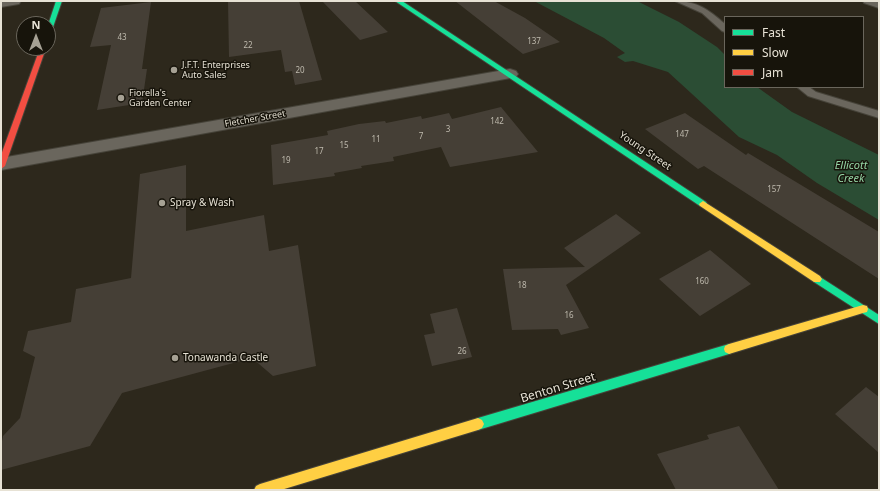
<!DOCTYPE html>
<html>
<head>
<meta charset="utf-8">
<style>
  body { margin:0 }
  #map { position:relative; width:880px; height:491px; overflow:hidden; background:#2d281c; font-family:"Noto Sans",sans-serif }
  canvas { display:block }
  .frame { position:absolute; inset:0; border:2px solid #e7e2d5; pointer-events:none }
  .legend { position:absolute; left:724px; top:16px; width:140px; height:72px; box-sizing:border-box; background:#17140b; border:1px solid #6a665c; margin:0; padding:5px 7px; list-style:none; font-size:12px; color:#e7e2d5 }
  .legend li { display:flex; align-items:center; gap:8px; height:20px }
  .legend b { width:20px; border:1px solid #6a665c }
  .north { position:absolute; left:16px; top:16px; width:40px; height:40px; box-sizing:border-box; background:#17140b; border:1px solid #6a665c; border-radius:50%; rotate:0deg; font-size:11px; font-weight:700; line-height:16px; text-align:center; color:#e7e2d5 }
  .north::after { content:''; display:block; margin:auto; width:14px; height:18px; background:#a6a194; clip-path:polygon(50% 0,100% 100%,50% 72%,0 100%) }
</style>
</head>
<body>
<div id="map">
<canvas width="880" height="491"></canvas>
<div class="frame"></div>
<ul class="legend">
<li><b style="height:5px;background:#16e098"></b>Fast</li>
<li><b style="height:5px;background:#ffcf43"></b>Slow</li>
<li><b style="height:5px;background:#f24e42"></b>Jam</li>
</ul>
<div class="north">N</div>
</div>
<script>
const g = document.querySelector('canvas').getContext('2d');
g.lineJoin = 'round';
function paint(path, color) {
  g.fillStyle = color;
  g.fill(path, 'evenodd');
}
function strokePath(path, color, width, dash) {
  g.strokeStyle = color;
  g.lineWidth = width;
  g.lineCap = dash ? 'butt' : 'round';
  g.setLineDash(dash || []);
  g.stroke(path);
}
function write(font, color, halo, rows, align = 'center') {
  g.font = font + ' "Noto Sans",sans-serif';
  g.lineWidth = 3;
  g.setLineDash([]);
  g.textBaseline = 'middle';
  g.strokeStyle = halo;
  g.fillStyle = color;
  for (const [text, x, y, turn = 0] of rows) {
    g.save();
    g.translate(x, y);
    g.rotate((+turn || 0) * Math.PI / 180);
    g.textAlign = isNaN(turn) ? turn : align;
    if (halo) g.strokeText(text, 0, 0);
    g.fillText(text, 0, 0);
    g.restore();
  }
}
paint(new Path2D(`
  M 534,1 L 637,1 L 679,22 L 717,47 L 725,55 L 725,87 L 757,87 L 792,112 L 879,155 L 879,220 L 817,183 L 777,155 L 739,137 L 668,72 L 633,61 L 625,62 L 617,57 L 625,53 L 604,38 Z`), '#2b4d34');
paint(new Path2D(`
  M 228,1 L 299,1 L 322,80 L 295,85 L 292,71 L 285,72 L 281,50 L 229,57 Z
  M 322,1 L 355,1 L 388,32 L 360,40 Z
  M 455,1 L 494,1 L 525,18 L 560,42 L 523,54 Z
  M 151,2 L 142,69 L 147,69 L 142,103 L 97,110 L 111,45 L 90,47 L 101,8 Z
  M 501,107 L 538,152 L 450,167 L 441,147 L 393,157 L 394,161 L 361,166 L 362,168 L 334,173 L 335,176 L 273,185 L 271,145 L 328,135 L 327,131 L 359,124 L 385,121 L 386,123 L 421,116 L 422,119 L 449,113 L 452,119 Z
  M 685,113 L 746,155 L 748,153 L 879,232 L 879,279 L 704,166 L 698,169 L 645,129 Z
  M 186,165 L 186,231 L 264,215 L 269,251 L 298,245 L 316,366 L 273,376 L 252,358 L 122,393 L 90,446 L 1,470 L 1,446 L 3,436 L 20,418 L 35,357 L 23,351 L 28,331 L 71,322 L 76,289 L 131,278 L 140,174 Z
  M 616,214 L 641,233 L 566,285 L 589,328 L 561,335 L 558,329 L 512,330 L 503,269 L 585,267 L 564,248 Z
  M 710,250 L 751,284 L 700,316 L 659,279 Z
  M 457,308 L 472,357 L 432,366 L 424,335 L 435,333 L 430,314 Z
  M 866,387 L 879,397 L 879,453 L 835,414 Z
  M 739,426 L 779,490 L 676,490 L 657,454 L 709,439 L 707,435 Z`), '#453f36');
const lane = new Path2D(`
  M 675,1 C 697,1 709,10 725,24 L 725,32 L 722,31 L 702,13 Z
  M 863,1 L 879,2 L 879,8 L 864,3 Z
  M 797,87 L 809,87 L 816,92 L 879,111 L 879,118 L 808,96 Z`);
const street = new Path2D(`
  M 1,1 L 21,1 L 19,4 L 1,7 Z
  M 510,69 L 516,71 L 518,74 L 516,77 L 1,170 L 1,158 Z`);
const fast = new Path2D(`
  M 56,1 L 62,1 L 51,33 L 48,35 L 48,25 Z
  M 395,1 L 402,1 L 706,202 L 707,204 L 706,206 L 700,206 Z
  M 817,275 L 879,315 L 879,324 L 814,282 L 812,279 L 814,276 Z
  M 729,344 L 733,346 L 734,349 L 733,352 L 729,354 L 478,430 L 474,428 L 472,424 L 474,420 L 478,418 Z`);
const slow = new Path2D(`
  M 703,201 L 820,276 L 822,279 L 820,282 L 814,282 L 700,206 L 699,204 Z
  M 863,305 L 867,306 L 868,309 L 867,312 L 863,313 L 729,354 L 725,352 L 724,349 L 725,346 L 729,344 Z
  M 478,418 L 482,420 L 484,424 L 482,428 L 478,430 L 281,490 L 254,490 L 256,486 L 260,484 Z`);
const jam = new Path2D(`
  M 40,48 L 46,48 L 5,166 L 1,169 L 1,155 Z`);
strokePath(lane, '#464339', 2);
strokePath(street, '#464339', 2);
strokePath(fast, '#464339', 2);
strokePath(slow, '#464339', 2);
strokePath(jam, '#464339', 2);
paint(lane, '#6a665d');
paint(street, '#6a665d');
paint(fast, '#16e098');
paint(slow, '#ffcf43');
paint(jam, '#f24e42');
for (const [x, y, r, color] of [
  [174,70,4,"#a6a194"],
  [121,98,4,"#a6a194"],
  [162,203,4,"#a6a194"],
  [175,358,4,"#a6a194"]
]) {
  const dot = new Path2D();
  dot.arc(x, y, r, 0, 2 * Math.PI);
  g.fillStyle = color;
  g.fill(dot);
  strokePath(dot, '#17140b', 1.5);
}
write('8px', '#beb9ad', null, [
  ["43",122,38],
  ["137",534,42],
  ["22",248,46],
  ["20",300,71],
  ["142",497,122],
  ["3",448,130],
  ["147",682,135],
  ["7",421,137],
  ["11",376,140],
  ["15",344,146],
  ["17",319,152],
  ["19",286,161],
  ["157",774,190],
  ["160",702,282],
  ["18",522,286],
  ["16",569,316],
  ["26",462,352]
]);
write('9px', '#e7e2d5', '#17140b', [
  ["J.F.T. Enterprises",182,65],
  ["Auto Sales",182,75],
  ["Fiorella's",129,93],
  ["Garden Center",129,103]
], 'left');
write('9px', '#e7e2d5', '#17140b', [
  ["Fletcher Street",255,119,-10]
]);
write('10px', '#e7e2d5', '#17140b', [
  ["Young Street",645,151,34]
]);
write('10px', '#e7e2d5', '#17140b', [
  ["Spray & Wash",170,203],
  ["Tonawanda Castle",183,358]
], 'left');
write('italic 11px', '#95d5a5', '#17140b', [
  ["Ellicott",851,166],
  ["Creek",851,179]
]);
write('12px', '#e7e2d5', '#17140b', [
  ["Benton Street",558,388,-17]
]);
</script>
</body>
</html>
